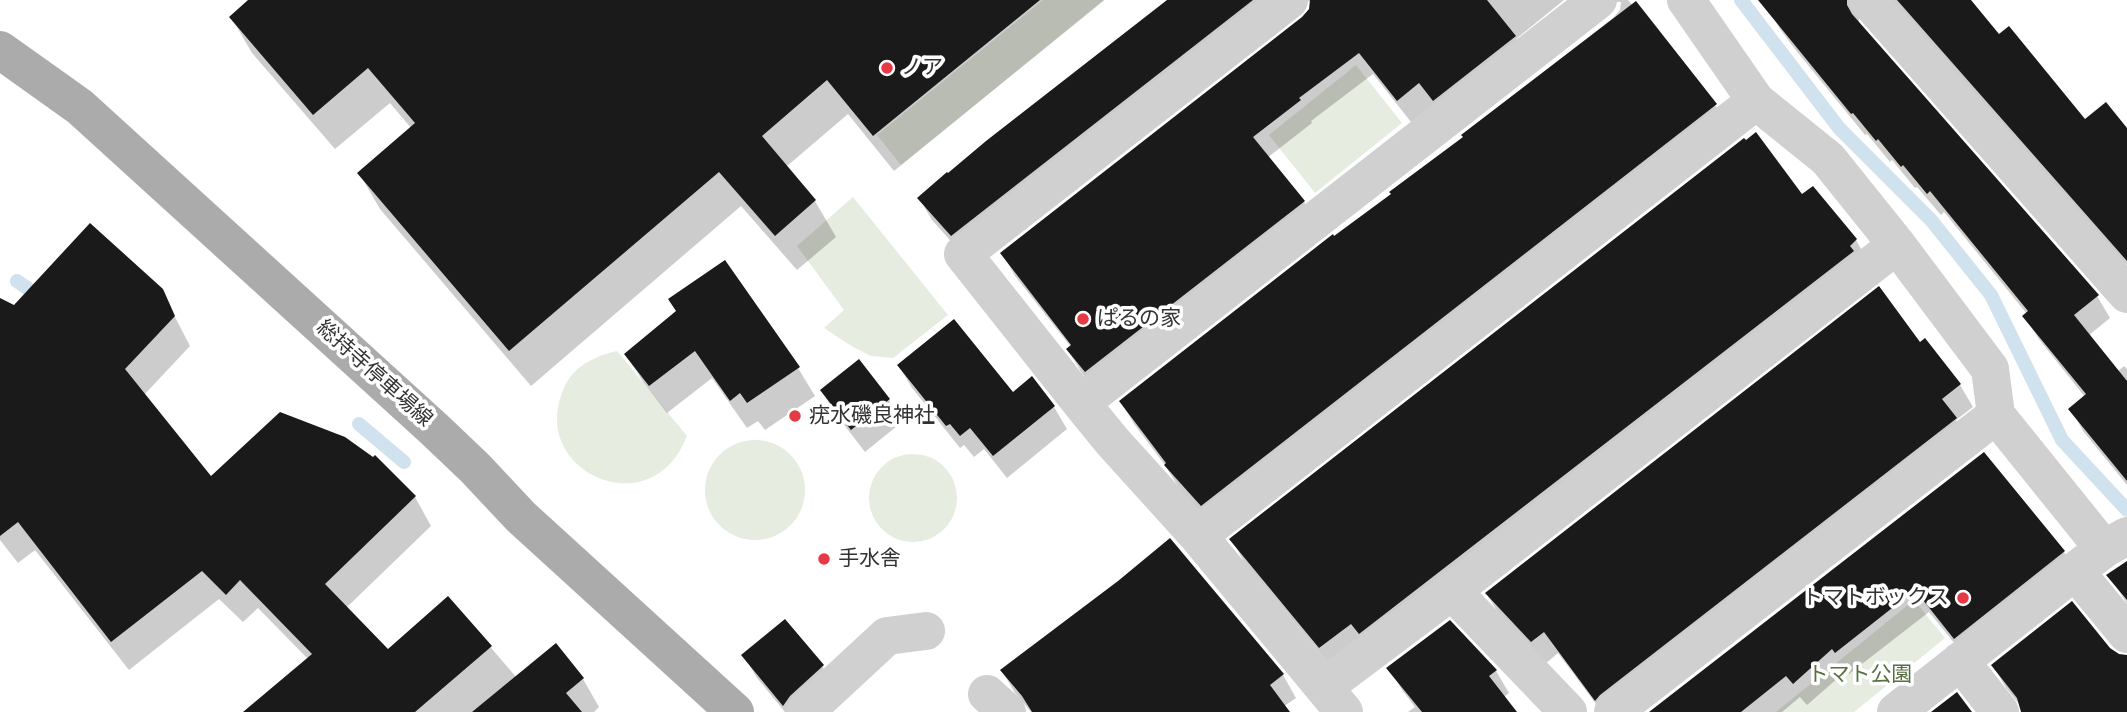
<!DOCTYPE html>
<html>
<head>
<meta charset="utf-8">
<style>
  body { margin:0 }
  canvas { display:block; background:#fff }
</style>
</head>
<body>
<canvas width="2127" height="712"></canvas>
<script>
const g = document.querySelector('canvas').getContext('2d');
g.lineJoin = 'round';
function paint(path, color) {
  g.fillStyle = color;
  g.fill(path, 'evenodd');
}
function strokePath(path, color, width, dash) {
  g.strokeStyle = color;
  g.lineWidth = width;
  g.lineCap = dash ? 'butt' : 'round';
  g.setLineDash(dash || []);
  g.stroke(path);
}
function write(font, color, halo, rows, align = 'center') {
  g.font = font + ' "Archivo Narrow","Noto Sans JP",sans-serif';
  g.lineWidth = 7;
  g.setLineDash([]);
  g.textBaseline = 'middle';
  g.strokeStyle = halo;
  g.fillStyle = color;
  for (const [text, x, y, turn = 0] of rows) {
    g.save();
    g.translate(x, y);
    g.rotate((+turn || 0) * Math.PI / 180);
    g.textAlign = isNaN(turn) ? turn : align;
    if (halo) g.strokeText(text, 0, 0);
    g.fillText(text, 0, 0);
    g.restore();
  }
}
paint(new Path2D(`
  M 1043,0 L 1105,0 L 901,165 L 877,135 Z
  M 1356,65 L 1402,123 L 1315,193 L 1269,135 Z
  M 853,197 L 948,315 L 893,358 L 871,356 L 853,347 L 824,328 L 844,310 L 797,246 Z
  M 617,351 L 687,436 C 684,442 681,450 677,455 C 635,517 536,468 561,396 C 570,368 589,358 617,351 Z
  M705 490a50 50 0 1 1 100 0a50 50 0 1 1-100 0Z
  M869 498a44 44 0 1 1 88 0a44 44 0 1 1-88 0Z
  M 1914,600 L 1945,638 L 1854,712 L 1776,712 Z`), '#e6ecdf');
paint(new Path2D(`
  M 251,0 L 1104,0 L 894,171 L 848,114 L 786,167 L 815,201 L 836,237 L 797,270 L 741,206 L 531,386 L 380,209 L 359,173 L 411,128 L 390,103 L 335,149 L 252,53 L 231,17 Z
  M 1170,0 L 1564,0 L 1516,39 L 1528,59 L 1411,122 L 1373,74 L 1311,121 L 1312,123 L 1267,158 L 1304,202 L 1317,224 L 1099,394 L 1081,372 L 1068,349 L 1071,347 L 1015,276 L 1002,253 L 1304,18 L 1311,10 L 1312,2 L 1300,0 L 965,257 L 932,220 L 919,198 Z
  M 1575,0 L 1628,0 L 1715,105 L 1728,127 L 1215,528 L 1179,488 L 1165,465 L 1134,424 L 1121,402 L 1465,138 L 1463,135 L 1613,18 L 1620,10 L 1621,2 Z
  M 1766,0 L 1969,0 L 1999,36 L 2085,122 L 2127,131 L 2127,265 L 1859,15 L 1859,25 L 2097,296 L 2110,318 L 2088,336 L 2117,372 L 2124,366 L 2127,369 L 2127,485 L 2083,431 L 2071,409 L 2085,397 L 2038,338 L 2025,316 L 2027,314 L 1944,212 L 1941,215 L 1917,187 L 1915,188 L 1892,160 L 1890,162 L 1867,134 L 1865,135 L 1794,48 L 1780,29 L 1767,6 Z
  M 1813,189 L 1856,240 L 1869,263 L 1333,669 L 1244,562 L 1232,540 Z
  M 161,290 L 190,346 L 144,395 L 211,479 L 373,459 L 375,457 L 415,497 L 431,526 L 346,608 L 388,651 L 448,598 L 517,678 L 583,679 L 599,707 L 594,712 L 245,712 L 308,659 L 258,608 L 243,622 L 219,599 L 129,670 L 35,550 L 18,563 L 0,540 L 0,300 L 14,307 Z
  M 678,312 L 798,368 L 815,396 L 765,430 L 758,421 L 747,428 L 712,378 L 667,413 L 643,382 L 626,354 Z
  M 1925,340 L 1960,385 L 1973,407 L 1956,420 L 1969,441 L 1602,712 L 1558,653 L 1545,664 L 1500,616 L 1487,594 Z
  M 899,366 L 1054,407 L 1067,429 L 1007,478 L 984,449 L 974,457 L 964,445 L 960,448 L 912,388 Z
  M 822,391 L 889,400 L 902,422 L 865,452 L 835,413 Z
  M 1984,454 L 2064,552 L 2077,574 L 1968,660 L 1929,612 L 1849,674 L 1846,671 L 1807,705 L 1800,697 L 1782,712 L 1652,712 Z
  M 1170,540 L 1283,675 L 1296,698 L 1283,707 L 1286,712 L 1031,712 L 1015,693 L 1002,671 L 1119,583 Z
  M 2127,564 L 2127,604 L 2109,575 Z
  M 1449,622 L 1496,671 L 1509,693 L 1504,697 L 1515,712 L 1408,712 L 1415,707 L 1402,690 L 1389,668 Z
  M 2109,649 L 2118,656 L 2127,657 L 2127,712 L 2023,712 L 2023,709 L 2006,688 L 1993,665 Z
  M 744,656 L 822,666 L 835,688 L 810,712 L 785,712 L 757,678 Z`), '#0003');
strokePath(new Path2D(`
  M 1741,0 L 1839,128 L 1931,220 L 1991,295 L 2062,440 L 2127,510
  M 17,281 L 44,300
  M 359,424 L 404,462`), '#cfe2ee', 14);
paint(new Path2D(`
  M 248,0 L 1040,0 L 873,136 L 827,80 L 762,136 L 816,200 L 775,236 L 719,172 L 509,351 L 357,173 L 415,123 L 368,68 L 313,115 L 229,17 Z
  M 1167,0 L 1253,0 L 951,236 L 917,198 L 947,172 L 948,173 L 986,141 Z
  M 1310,0 L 1487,0 L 1516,36 L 1433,101 L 1419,83 L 1397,101 L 1359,53 L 1299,98 L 1301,100 L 1253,137 L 1305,201 L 1085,372 L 1066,349 L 1071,345 L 1000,253 L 1302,17 L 1309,9 Z
  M 1758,0 L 1847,0 L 1847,5 L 1852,14 L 2099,295 L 2074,315 L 2127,381 L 2127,481 L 2068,409 L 2086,394 L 2022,316 L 2028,311 L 1930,191 L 1927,194 L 1903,165 L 1901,167 L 1878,139 L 1876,141 L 1853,113 L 1851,114 Z
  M 1897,0 L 1971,0 L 1999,34 L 2009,26 L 2085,119 L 2106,102 L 2127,128 L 2127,261 Z
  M 1636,1 L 1717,104 L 1201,506 L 1164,465 L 1166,463 L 1119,401 L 1333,234 L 1334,236 L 1391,194 L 1389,192 L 1463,137 L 1461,135 Z
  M 1756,132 L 1802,194 L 1813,186 L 1857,239 L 1850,246 L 1854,251 L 1359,634 L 1351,624 L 1319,648 L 1229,539 L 1744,138 L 1746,140 Z
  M 90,223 L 163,289 L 175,316 L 125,369 L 211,476 L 280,412 L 345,437 L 373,457 L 375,455 L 416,496 L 325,584 L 388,649 L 448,596 L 492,646 L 415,712 L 243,712 L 312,654 L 240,580 L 226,595 L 202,571 L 111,642 L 18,522 L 0,536 L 0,298 L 14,305 Z
  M 725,260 L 800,367 L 747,403 L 740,393 L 730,401 L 695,351 L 649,386 L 624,354 L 676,311 L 668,299 Z
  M 1879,286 L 1920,342 L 1925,338 L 1961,384 L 1942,399 L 1957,418 L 1600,695 L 1595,701 L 1544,632 L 1531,642 L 1485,593 Z
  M 954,319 L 1013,392 L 1032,376 L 1055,406 L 993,456 L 970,428 L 960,436 L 950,424 L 946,426 L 897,365 Z
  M 859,359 L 890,399 L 851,430 L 820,390 Z
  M 1984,452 L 2065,551 L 1954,639 L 1915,590 L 1835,653 L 1832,649 L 1793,684 L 1786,676 L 1741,712 L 1649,712 Z
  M 1170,538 L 1284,674 L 1270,685 L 1290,712 L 1032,712 L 1022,696 L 1000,670 L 1118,581 Z
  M 2127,561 L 2127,600 L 2106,575 Z
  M 2072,601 L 2110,648 L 2119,654 L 2127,655 L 2127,712 L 2021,712 L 2017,698 L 1991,665 Z
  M 785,619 L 824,665 L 790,696 L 783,706 L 741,655 Z
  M 1450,620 L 1497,670 L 1489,676 L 1517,712 L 1422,712 L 1386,668 Z
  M 556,643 L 584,678 L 566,693 L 582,712 L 472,712 Z
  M 1957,692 L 1972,712 L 1931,712 Z`), '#1a1a1a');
strokePath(new Path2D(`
  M 1686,0 L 1756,101 L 1828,159 L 1897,245 L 1990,369 L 1996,415 L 2104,549
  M 1868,0 L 2127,294
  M 1081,403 L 963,254 L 1289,0
  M 1198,536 L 1756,101
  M 2075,571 L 2127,634
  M 1452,591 L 1568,712
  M 1960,661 L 2000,712
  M 1324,687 L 1452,591 L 1897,245
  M 987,694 L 1007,712
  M 805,712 L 887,636 L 926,631
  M 1344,712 L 1198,536 L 1112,441 L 1081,403 L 1598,0
  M 1613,712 L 1996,415
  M 1896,712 L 2075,571 L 2104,549 L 2127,536`), '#d0d0d0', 38);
strokePath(new Path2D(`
  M 0,50 L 80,107 L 434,429 L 475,468 L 521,517 L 735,712`), '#ababab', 38);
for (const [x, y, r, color] of [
  [887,68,7,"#e63946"],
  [1083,319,7,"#e63946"],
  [795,416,7,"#e63946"],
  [824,559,7,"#e63946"],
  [1963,598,7,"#e63946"]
]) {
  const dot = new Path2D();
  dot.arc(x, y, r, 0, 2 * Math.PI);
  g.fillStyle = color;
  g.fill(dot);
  strokePath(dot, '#fff', 2.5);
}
write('21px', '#333', '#fff', [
  ["ノア",901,68],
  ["ぱるの家",1097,319],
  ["疣水磯良神社",809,416],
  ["手水舎",838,559],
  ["トマトボックス",1949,598,"right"]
], 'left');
write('21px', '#333', '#fff', [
  ["総持寺停車場線",374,374,42]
]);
write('21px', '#56703f', '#fff', [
  ["トマト公園",1860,675]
]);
</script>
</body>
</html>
